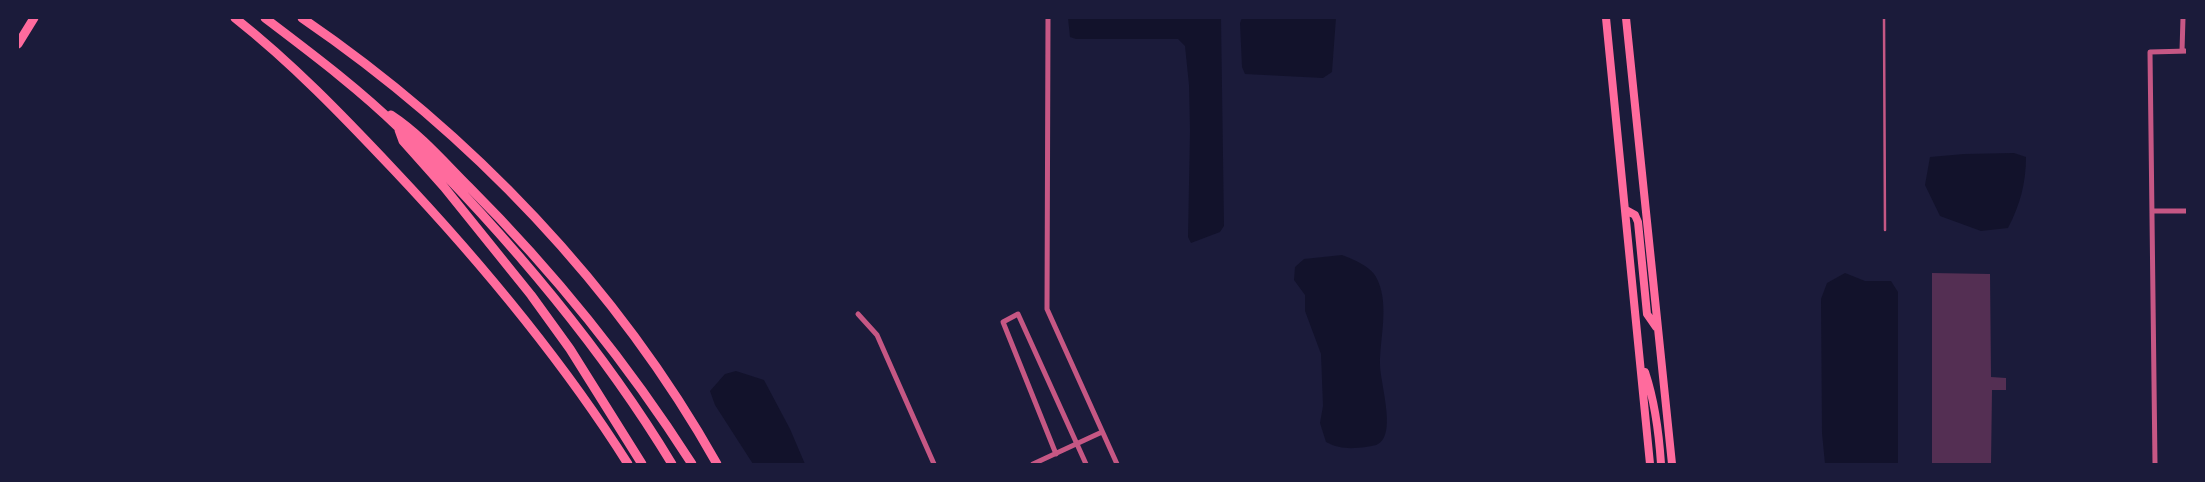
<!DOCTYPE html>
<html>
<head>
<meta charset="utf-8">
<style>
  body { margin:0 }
  #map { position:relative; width:2205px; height:482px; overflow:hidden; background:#1b1b3a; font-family:"PT Sans Narrow",sans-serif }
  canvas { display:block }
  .frame { position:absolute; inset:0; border:19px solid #1b1b3a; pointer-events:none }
</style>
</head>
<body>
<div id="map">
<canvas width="2205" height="482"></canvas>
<div class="frame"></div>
</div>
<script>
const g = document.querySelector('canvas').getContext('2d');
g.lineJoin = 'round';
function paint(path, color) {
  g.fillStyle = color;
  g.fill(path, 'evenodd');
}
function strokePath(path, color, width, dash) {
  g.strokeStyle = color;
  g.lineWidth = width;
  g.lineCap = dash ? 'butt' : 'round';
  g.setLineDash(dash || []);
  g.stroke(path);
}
paint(new Path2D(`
  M 1068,18 L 1221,18 L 1224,226 L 1220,232 L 1191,243 L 1188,237 L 1190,131 L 1189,85 L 1185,46 L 1178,39 L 1076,39 L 1070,37 Z
  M 1242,18 L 1336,18 L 1332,72 L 1323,78 L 1245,74 L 1242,67 L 1240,23 Z
  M 2014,153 L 2026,157 C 2026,183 2020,205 2008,228 L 1981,231 L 1940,216 L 1925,185 L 1930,157 L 1964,154 Z
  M 1342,255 C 1355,260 1373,267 1378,281 C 1389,306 1380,338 1380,364 C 1380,383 1397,434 1378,444 C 1375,446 1369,446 1366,447 C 1351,449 1339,449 1326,442 L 1320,423 L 1323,406 L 1321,354 L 1305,311 L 1305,295 L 1294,280 L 1295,267 L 1304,259 Z
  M 1845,273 L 1865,281 L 1891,281 L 1898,292 L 1898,464 L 1825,464 L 1822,433 L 1821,299 L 1827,283 Z
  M 736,371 L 764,380 L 790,429 L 805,464 L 753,464 L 715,405 L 710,391 L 725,374 Z`), '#12122b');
paint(new Path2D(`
  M 1932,273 L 1990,274 L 1991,377 L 2006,378 L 2006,390 L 1992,390 L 1991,464 L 1932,464 Z`), '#542f53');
strokePath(new Path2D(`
  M 1884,18 L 1885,230`), '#c65784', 2.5);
strokePath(new Path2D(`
  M 1048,18 L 1047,309 L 1117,464
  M 2182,51 L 2183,18
  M 2153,211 L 2188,211
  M 858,314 L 877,335 L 934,464
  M 1056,454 L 1003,322 L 1018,314 L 1086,464
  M 1033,464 L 1102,432
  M 2155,464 L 2150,52 L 2188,51`), '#c65784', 5);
strokePath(new Path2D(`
  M 1606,18 L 1650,464
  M 1626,18 L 1672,464
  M 1626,210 L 1635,215 L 1638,222 L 1647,314 L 1656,327
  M 1645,372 C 1655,402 1659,433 1661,464`), '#ff6b9d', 8);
strokePath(new Path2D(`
  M 235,18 C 292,63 343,116 393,169 C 479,260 561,358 628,464
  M 265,18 C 311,53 358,88 399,128 C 502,230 597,340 672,464
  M 302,18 C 470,133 617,286 717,464
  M 18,44 L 34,18
  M 391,115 C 420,134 444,162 469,187 C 553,271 628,364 692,464
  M 399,130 L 403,141 L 444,187 L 531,295 L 570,349 L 642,464`), '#ff6b9d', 9);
</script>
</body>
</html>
